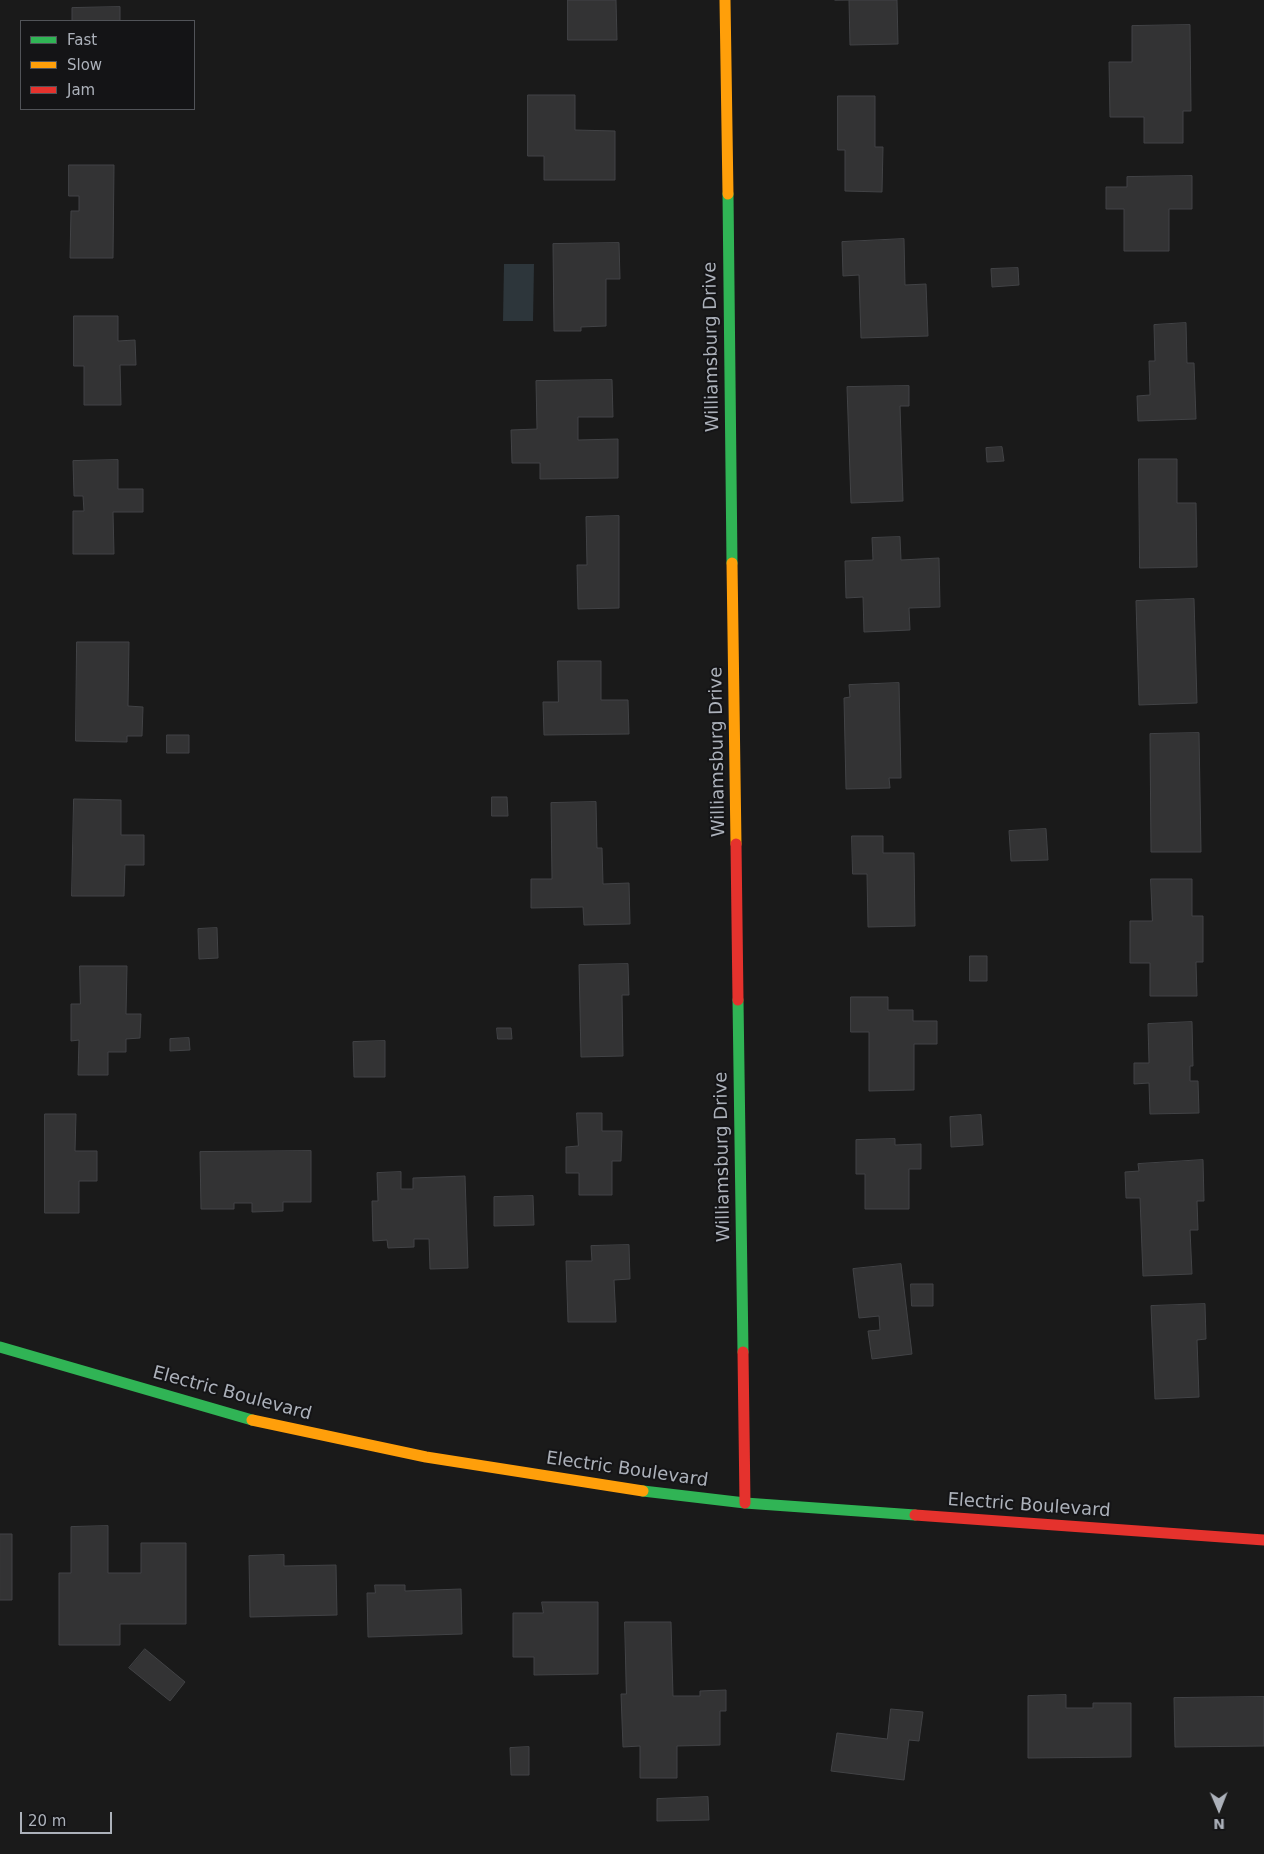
<!DOCTYPE html>
<html>
<head>
<meta charset="utf-8">
<style>
  body { margin:0 }
  #map { position:relative; width:1264px; height:1854px; overflow:hidden; background:#1a1a1a; font-family:"DejaVu Sans",sans-serif }
  canvas { display:block }
  .legend { position:absolute; left:20px; top:20px; width:175px; height:90px; box-sizing:border-box; background:#141416; border:1px solid #515358; margin:0; padding:6px 9px; list-style:none; font-size:15px; color:#acb1ba }
  .legend li { display:flex; align-items:center; gap:10px; height:25px }
  .legend b { width:25px; border:1px solid #515358 }
  .north { position:absolute; left:1194px; top:1784px; width:50px; height:50px; -webkit-text-stroke:4px #141416; paint-order:stroke; rotate:179deg; font-size:14px; font-weight:700; line-height:20px; text-align:center; color:#acb1ba }
  .north::after { content:''; display:block; margin:auto; width:18px; height:22px; background:#acb1ba; clip-path:polygon(50% 0,100% 100%,50% 72%,0 100%) }
  .scale { position:absolute; left:20px; top:1812px; width:92px; height:22px; box-sizing:border-box; border:2px solid #acb1ba; border-top:0; padding-left:6px; font-size:15px; line-height:18px; white-space:nowrap; color:#acb1ba; -webkit-text-stroke:4px #141416; paint-order:stroke }
</style>
</head>
<body>
<div id="map">
<canvas width="1264" height="1854"></canvas>
<ul class="legend">
<li><b style="height:6px;background:#30b455"></b>Fast</li>
<li><b style="height:6px;background:#ff9f0a"></b>Slow</li>
<li><b style="height:6px;background:#e5322d"></b>Jam</li>
</ul>
<div class="north">N</div>
<div class="scale">20 m</div>
</div>
<script>
const g = document.querySelector('canvas').getContext('2d');
g.lineJoin = 'round';
function paint(path, color) {
  g.fillStyle = color;
  g.fill(path, 'evenodd');
}
function strokePath(path, color, width, dash) {
  g.strokeStyle = color;
  g.lineWidth = width;
  g.lineCap = dash ? 'butt' : 'round';
  g.setLineDash(dash || []);
  g.stroke(path);
}
function write(font, color, halo, rows, align = 'center') {
  g.font = font + ' "DejaVu Sans",sans-serif';
  g.lineWidth = 4;
  g.setLineDash([]);
  g.textBaseline = 'middle';
  g.strokeStyle = halo;
  g.fillStyle = color;
  for (const [text, x, y, turn = 0] of rows) {
    g.save();
    g.translate(x, y);
    g.rotate((+turn || 0) * Math.PI / 180);
    g.textAlign = isNaN(turn) ? turn : align;
    if (halo) g.strokeText(text, 0, 0);
    g.fillText(text, 0, 0);
    g.restore();
  }
}
paint(new Path2D(`
  M 504,264 L 534,264 L 533,321 L 503,321 Z`), '#2d363b');
const building = new Path2D(`
  M 568,0 L 616,0 L 617,40 L 568,40 Z
  M 835,0 L 897,0 L 898,44 L 850,45 L 849,0 Z
  M 120,7 L 120,21 L 72,21 L 72,8 Z
  M 1190,25 L 1191,111 L 1183,111 L 1183,143 L 1144,143 L 1144,117 L 1110,117 L 1109,62 L 1132,62 L 1132,26 Z
  M 528,95 L 575,95 L 575,130 L 615,131 L 615,180 L 544,180 L 544,156 L 528,156 Z
  M 838,96 L 875,96 L 875,147 L 883,147 L 882,192 L 845,191 L 845,150 L 838,150 Z
  M 69,165 L 114,165 L 113,258 L 70,258 L 71,211 L 79,211 L 79,196 L 69,196 Z
  M 1192,176 L 1192,209 L 1169,209 L 1169,251 L 1124,251 L 1124,209 L 1106,209 L 1106,187 L 1127,187 L 1127,177 Z
  M 904,239 L 905,285 L 926,284 L 928,336 L 861,338 L 859,275 L 843,276 L 842,242 Z
  M 619,243 L 620,279 L 606,279 L 606,326 L 581,327 L 581,331 L 554,331 L 553,244 Z
  M 1018,268 L 1019,285 L 992,287 L 991,269 Z
  M 74,316 L 118,316 L 118,341 L 135,340 L 136,365 L 120,365 L 121,405 L 84,405 L 84,366 L 74,366 Z
  M 1186,323 L 1187,363 L 1194,363 L 1196,419 L 1138,421 L 1137,396 L 1150,395 L 1149,361 L 1155,361 L 1154,325 Z
  M 612,380 L 613,417 L 578,417 L 578,440 L 618,439 L 618,478 L 540,479 L 540,463 L 512,463 L 511,430 L 537,429 L 536,381 Z
  M 909,386 L 909,406 L 900,406 L 903,501 L 851,503 L 847,387 Z
  M 1002,447 L 1004,461 L 987,462 L 986,448 Z
  M 1139,459 L 1177,459 L 1177,503 L 1196,503 L 1197,567 L 1140,568 Z
  M 118,460 L 118,489 L 143,489 L 143,512 L 113,512 L 114,554 L 73,554 L 73,511 L 84,511 L 83,496 L 74,496 L 73,461 Z
  M 619,516 L 619,608 L 578,609 L 577,565 L 587,565 L 586,517 Z
  M 900,537 L 901,560 L 939,558 L 940,607 L 909,608 L 910,630 L 864,632 L 863,597 L 846,598 L 845,561 L 873,560 L 872,538 Z
  M 1194,599 L 1197,703 L 1139,705 L 1136,601 Z
  M 77,642 L 129,642 L 128,706 L 143,707 L 142,736 L 127,736 L 127,742 L 76,741 Z
  M 558,661 L 601,661 L 601,700 L 628,700 L 629,734 L 544,735 L 543,702 L 558,702 Z
  M 899,683 L 901,778 L 889,778 L 890,788 L 846,789 L 844,698 L 850,697 L 849,685 Z
  M 1199,733 L 1201,852 L 1151,852 L 1150,734 Z
  M 167,735 L 189,735 L 189,753 L 167,753 Z
  M 492,797 L 507,797 L 508,816 L 492,816 Z
  M 74,799 L 121,800 L 121,835 L 144,835 L 144,865 L 125,865 L 124,896 L 72,896 Z
  M 596,802 L 597,848 L 602,848 L 603,884 L 629,883 L 630,924 L 584,925 L 583,907 L 531,908 L 531,879 L 552,879 L 551,803 Z
  M 1046,829 L 1048,860 L 1011,861 L 1009,831 Z
  M 852,836 L 883,836 L 883,853 L 914,853 L 915,926 L 868,927 L 867,874 L 853,874 Z
  M 1151,879 L 1192,879 L 1192,916 L 1203,916 L 1203,962 L 1196,962 L 1197,996 L 1150,996 L 1150,963 L 1130,963 L 1130,921 L 1152,921 Z
  M 217,928 L 218,958 L 199,959 L 198,929 Z
  M 970,956 L 987,956 L 987,981 L 970,981 Z
  M 628,964 L 629,995 L 622,995 L 623,1056 L 581,1057 L 579,965 Z
  M 80,966 L 127,966 L 126,1014 L 141,1014 L 140,1038 L 126,1039 L 126,1052 L 108,1052 L 108,1075 L 78,1075 L 79,1040 L 71,1041 L 71,1004 L 80,1004 Z
  M 851,997 L 888,997 L 888,1010 L 913,1010 L 913,1021 L 937,1021 L 937,1044 L 914,1044 L 914,1090 L 869,1091 L 869,1032 L 851,1032 Z
  M 1192,1022 L 1193,1066 L 1190,1066 L 1190,1081 L 1198,1081 L 1199,1113 L 1150,1114 L 1149,1083 L 1134,1084 L 1134,1063 L 1149,1063 L 1148,1024 Z
  M 497,1028 L 511,1028 L 512,1039 L 498,1039 Z
  M 189,1038 L 190,1050 L 170,1051 L 170,1039 Z
  M 385,1041 L 385,1077 L 354,1077 L 353,1042 Z
  M 577,1113 L 602,1113 L 602,1131 L 622,1131 L 621,1161 L 612,1161 L 612,1195 L 579,1195 L 579,1173 L 566,1173 L 566,1147 L 578,1146 Z
  M 45,1114 L 76,1114 L 75,1151 L 97,1151 L 97,1181 L 79,1181 L 79,1213 L 45,1213 Z
  M 981,1115 L 983,1145 L 951,1147 L 950,1117 Z
  M 895,1139 L 895,1145 L 921,1144 L 921,1169 L 909,1169 L 909,1209 L 865,1209 L 865,1174 L 856,1174 L 856,1140 Z
  M 311,1151 L 311,1202 L 283,1202 L 283,1211 L 252,1212 L 252,1203 L 234,1203 L 234,1209 L 201,1209 L 200,1152 Z
  M 1203,1160 L 1204,1201 L 1197,1201 L 1198,1230 L 1190,1230 L 1192,1274 L 1143,1276 L 1140,1198 L 1126,1198 L 1125,1172 L 1139,1171 L 1138,1164 Z
  M 401,1172 L 401,1189 L 413,1189 L 413,1178 L 465,1176 L 468,1268 L 430,1269 L 429,1239 L 414,1239 L 414,1247 L 388,1248 L 387,1240 L 373,1241 L 372,1201 L 378,1201 L 377,1173 Z
  M 533,1196 L 534,1225 L 494,1226 L 494,1197 Z
  M 629,1245 L 630,1279 L 614,1280 L 616,1322 L 568,1322 L 566,1261 L 592,1261 L 591,1246 Z
  M 901,1264 L 912,1354 L 872,1359 L 868,1331 L 880,1330 L 879,1316 L 859,1318 L 853,1269 Z
  M 911,1284 L 933,1284 L 933,1306 L 912,1306 Z
  M 1205,1304 L 1206,1339 L 1197,1340 L 1199,1397 L 1155,1399 L 1151,1306 Z
  M 108,1526 L 108,1573 L 141,1573 L 141,1543 L 186,1543 L 186,1624 L 120,1624 L 120,1645 L 59,1645 L 59,1573 L 71,1573 L 71,1527 Z
  M 0,1534 L 12,1534 L 12,1600 L 0,1600 Z
  M 284,1555 L 284,1566 L 336,1565 L 337,1615 L 250,1617 L 249,1556 Z
  M 375,1585 L 405,1585 L 405,1591 L 461,1589 L 462,1634 L 368,1637 L 367,1593 L 375,1593 Z
  M 542,1602 L 598,1602 L 598,1674 L 534,1675 L 534,1657 L 513,1657 L 513,1613 L 543,1613 Z
  M 625,1622 L 671,1622 L 673,1696 L 700,1696 L 700,1691 L 726,1690 L 726,1711 L 720,1711 L 720,1745 L 677,1746 L 677,1778 L 640,1778 L 640,1746 L 623,1747 L 621,1694 L 626,1694 Z
  M 145,1649 L 185,1682 L 170,1701 L 129,1668 Z
  M 1066,1695 L 1066,1708 L 1093,1708 L 1093,1703 L 1131,1703 L 1131,1757 L 1028,1758 L 1028,1696 Z
  M 1264,1697 L 1264,1746 L 1175,1747 L 1174,1698 Z
  M 891,1709 L 923,1712 L 919,1741 L 909,1740 L 904,1780 L 831,1771 L 837,1733 L 887,1739 Z
  M 529,1747 L 529,1775 L 511,1775 L 510,1748 Z
  M 708,1797 L 709,1820 L 657,1821 L 657,1799 Z`);
paint(building, '#333334');
strokePath(building, '#424346', 1);
strokePath(new Path2D(`
  M 728,194 L 732,563
  M 738,1000 L 743,1352
  M 0,1347 L 252,1420
  M 643,1491 L 745,1503 L 915,1515`), '#30b455', 11);
strokePath(new Path2D(`
  M 725,0 L 728,194
  M 732,563 L 736,844
  M 252,1420 L 426,1457 L 643,1491`), '#ff9f0a', 11);
strokePath(new Path2D(`
  M 736,844 L 738,1000
  M 743,1352 L 745,1503
  M 915,1515 L 1264,1540`), '#e5322d', 11);
write('18px', '#acb1ba', '#141416', [
  ["Williamsburg Drive",712,347,-91],
  ["Williamsburg Drive",718,752,-91],
  ["Williamsburg Drive",723,1157,-91],
  ["Electric Boulevard",232,1394,15],
  ["Electric Boulevard",627,1470,8],
  ["Electric Boulevard",1029,1506,4]
]);
</script>
</body>
</html>
